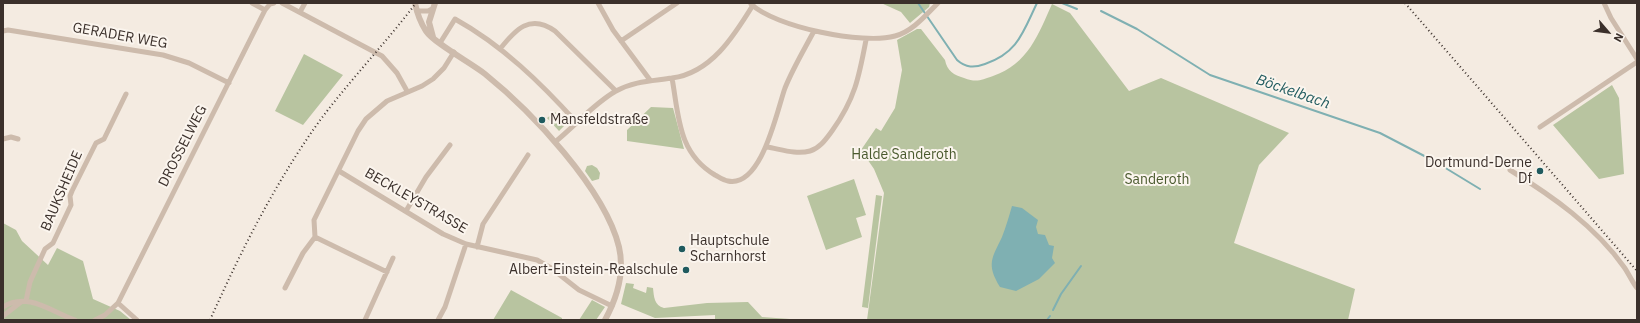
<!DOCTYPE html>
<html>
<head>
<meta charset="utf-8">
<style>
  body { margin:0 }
  #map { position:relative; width:1640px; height:323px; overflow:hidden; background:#f4ebe1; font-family:"IBM Plex Sans",sans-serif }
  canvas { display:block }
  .frame { position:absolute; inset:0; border:4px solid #3b302b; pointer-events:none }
  .north { position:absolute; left:1588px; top:12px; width:40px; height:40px; -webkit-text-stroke:3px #fbf5ee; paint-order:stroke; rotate:118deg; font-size:11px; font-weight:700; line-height:16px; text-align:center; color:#3b302b }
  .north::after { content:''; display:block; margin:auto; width:14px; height:18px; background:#3b302b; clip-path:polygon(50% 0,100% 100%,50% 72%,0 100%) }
</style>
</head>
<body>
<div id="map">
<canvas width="1640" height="323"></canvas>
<div class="frame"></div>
<div class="north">N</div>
</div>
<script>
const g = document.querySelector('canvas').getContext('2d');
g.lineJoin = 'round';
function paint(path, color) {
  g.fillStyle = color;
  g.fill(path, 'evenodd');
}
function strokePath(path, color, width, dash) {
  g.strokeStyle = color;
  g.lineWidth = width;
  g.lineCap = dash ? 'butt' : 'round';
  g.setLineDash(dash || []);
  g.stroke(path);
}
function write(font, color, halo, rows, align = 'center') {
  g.font = font + ' "IBM Plex Sans",sans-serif';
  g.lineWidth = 4;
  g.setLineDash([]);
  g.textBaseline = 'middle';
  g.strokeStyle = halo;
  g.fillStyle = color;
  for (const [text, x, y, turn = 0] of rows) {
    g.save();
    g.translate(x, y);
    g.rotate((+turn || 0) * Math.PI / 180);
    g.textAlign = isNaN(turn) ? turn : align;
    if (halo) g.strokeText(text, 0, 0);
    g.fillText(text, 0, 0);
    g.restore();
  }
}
paint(new Path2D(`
  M 881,3 L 930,3 L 929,7 L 910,23 L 901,12 Z
  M 1052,4 L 1070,13 L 1129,91 L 1161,78 L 1289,133 L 1259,165 L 1234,243 L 1355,289 L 1348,320 L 867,320 L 884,193 L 874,169 L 861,150 L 876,128 L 881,131 L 895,108 L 902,70 L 897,40 L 917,29 L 921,29 L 945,60 C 947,71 954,75 964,78 C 977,83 981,80 993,76 C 1028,64 1038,35 1052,4 Z
  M 304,54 L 343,75 L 303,125 L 275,111 Z
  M 1612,85 L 1619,98 L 1624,174 L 1599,179 L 1553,125 Z
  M 651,107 L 673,108 L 684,149 L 627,141 L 627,130 Z
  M 555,112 L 566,124 L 559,131 L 547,118 Z
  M 592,165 L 597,168 L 600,173 L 599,179 L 592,181 L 585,171 L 587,166 Z
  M 854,179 L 866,215 L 856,218 L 862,237 L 826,250 L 807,196 Z
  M 876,195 L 882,196 L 868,308 L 862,307 Z
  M 3,223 L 16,230 L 22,241 L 48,265 L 57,248 L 83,261 L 93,299 L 120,311 L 131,320 L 3,320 Z
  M 626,283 L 634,284 L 633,288 L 646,293 L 647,287 L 653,288 C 654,297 654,305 664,308 L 707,303 L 748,302 L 762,317 L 804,320 L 715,320 L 715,315 L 655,318 L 621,304 Z
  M 511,290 L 562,318 L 562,320 L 493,320 Z
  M 592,300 L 605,307 L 596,320 L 579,320 Z`), '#b8c4a0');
paint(new Path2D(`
  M 1012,206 L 1022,208 L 1038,220 L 1036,227 L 1038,234 L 1045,235 L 1049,245 L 1054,246 L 1052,258 L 1055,263 L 1039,279 L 1016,291 L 1000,287 C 986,264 992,258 1002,237 C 1006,227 1009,216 1012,206 Z`), '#7fb0b2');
strokePath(new Path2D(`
  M 918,3 L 957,60 C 966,68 974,68 985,64 C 1018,53 1023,32 1037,3
  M 1062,3 L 1077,9
  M 1101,11 L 1137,29 L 1210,75 L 1380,133 L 1434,161 L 1480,189
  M 1053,310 L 1061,294 L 1081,266
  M 1047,320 L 1050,316`), '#7fb0b2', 2);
strokePath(new Path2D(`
  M 252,3 L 265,10
  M 282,3 L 382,56 L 397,73 L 407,91
  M 598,3 L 613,30 L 650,80
  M 1604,3 L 1611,18 L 1637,59
  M 751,4 C 775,27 863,45 895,36 C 912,32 926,15 938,3
  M 417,11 L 428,11 L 432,9
  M 300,12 L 305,3
  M 3,31 L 8,30 L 163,55 L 189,63 L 229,83
  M 621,41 L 677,3
  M 440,43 L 455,19 C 502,45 541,83 577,123
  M 500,49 C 515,30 530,13 555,31 L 616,91
  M 672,78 C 679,117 678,153 715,175 C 719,177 723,180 728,181 C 762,188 777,110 785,88 C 793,68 804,50 814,31
  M 1540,127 L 1637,62
  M 3,139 L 11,137 L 18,139
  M 555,142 C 575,126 593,104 616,91 C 634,81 652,81 672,78 C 711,73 734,36 753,5
  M 767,147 C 780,149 796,155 810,151 C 820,148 826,139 832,131 C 855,99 859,77 866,40
  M 1510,170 C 1552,196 1595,226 1624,267 C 1629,274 1632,282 1637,288
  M 339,171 L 443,234 L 466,244 L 537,260 L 551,268 L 579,290 L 612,306
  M 406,211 L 426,177 L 450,145
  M 315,237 L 387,272
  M 477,247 L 483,224 L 528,155
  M 285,288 L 303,253 L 315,237 L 314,220 L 358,131 L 366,119 L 387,101 L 422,86 L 433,79 L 444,68 L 454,52
  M 26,301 L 30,282 L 45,249 L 53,243 L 71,205 L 70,196 L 72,191 L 96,143 L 104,139 L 126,94
  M 118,303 L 137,320
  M 3,307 C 27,291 52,312 75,320
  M 3,316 L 21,302
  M 95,320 L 105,315 L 118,303 L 265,10 L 270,4 L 274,3
  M 365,320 L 393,258
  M 438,320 L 445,307 L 466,244`), '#cdbbac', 5);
strokePath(new Path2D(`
  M 415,3 C 417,13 420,22 426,31 C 434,43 471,63 485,74 C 531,111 605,189 619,247 C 625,273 617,298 605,320
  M 433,37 L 429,22 L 435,3`), '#cdbbac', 6);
strokePath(new Path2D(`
  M 1405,3 L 1637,271
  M 210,320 C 241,251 274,185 318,123 C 349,81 385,44 416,3`), '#3b302b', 2, [1, 3]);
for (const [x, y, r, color] of [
  [542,120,4,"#1f5a5e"],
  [1540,171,4,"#1f5a5e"],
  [682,249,4,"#1f5a5e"],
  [686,270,4,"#1f5a5e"]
]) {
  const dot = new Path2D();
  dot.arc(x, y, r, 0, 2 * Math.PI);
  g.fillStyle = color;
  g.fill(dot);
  strokePath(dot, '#fbf5ee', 1.5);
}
write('14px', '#3b302b', '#fbf5ee', [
  ["GERADER WEG",120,36,10],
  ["DROSSELWEG",183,146,-63],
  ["BAUKSHEIDE",62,191,-67],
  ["BECKLEYSTRASSE",416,201,30]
]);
write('14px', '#3b302b', '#fbf5ee', [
  ["Mansfeldstraße",550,120],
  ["Dortmund-Derne",1532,163,"right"],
  ["Df",1532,179,"right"],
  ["Hauptschule",690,241],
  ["Scharnhorst",690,257],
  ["Albert-Einstein-Realschule",678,270,"right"]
], 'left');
write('14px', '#4a5a2e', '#fbf5ee', [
  ["Halde Sanderoth",904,155],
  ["Sanderoth",1157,180]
]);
write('italic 15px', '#1f5a5e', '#fbf5ee', [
  ["Böckelbach",1293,92,19]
]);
</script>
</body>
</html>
